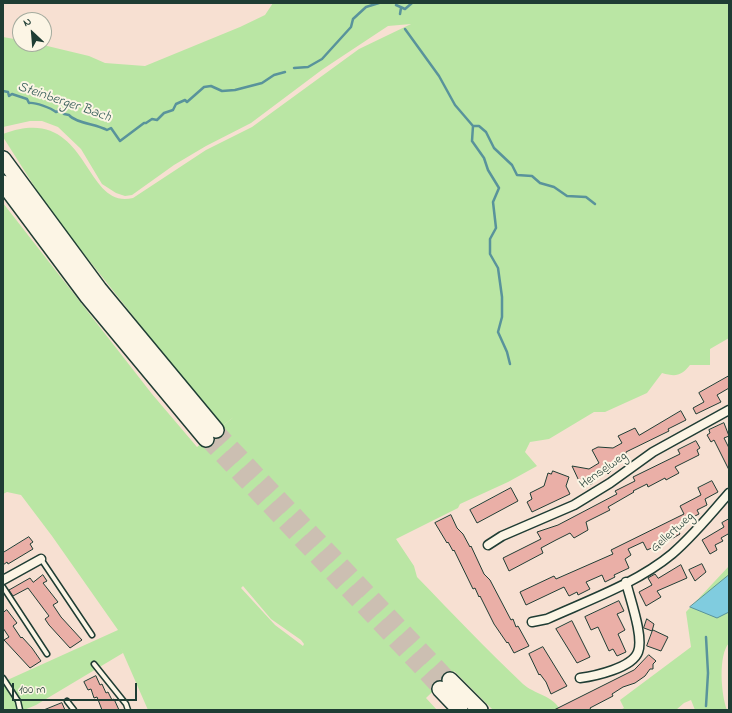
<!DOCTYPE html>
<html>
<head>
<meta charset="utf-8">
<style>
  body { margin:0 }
  #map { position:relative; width:732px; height:713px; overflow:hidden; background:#f7e0d2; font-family:"Indie Flower",sans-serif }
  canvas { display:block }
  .frame { position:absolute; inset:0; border:4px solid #1f3d34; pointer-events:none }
  .north { position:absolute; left:12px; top:12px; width:40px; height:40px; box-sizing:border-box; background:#fcf5e5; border:1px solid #a4ab9e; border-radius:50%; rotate:334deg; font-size:11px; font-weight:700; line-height:16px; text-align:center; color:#1f3d34 }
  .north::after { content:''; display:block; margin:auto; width:14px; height:18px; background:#1f3d34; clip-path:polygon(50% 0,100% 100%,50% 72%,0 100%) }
  .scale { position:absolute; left:12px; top:683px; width:125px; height:18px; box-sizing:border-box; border:2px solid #1f3d34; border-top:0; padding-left:5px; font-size:12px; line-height:14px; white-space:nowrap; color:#1f3d34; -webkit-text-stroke:3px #fcf5e5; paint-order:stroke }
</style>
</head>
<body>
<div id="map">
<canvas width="732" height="713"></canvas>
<div class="frame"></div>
<div class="north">N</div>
<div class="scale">100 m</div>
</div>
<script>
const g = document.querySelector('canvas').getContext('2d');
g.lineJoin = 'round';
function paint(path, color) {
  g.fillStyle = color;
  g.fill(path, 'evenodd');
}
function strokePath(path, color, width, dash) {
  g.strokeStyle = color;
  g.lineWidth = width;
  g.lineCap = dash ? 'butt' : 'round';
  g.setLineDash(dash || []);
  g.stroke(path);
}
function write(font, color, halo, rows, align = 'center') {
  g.font = font + ' "Indie Flower",sans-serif';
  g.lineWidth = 4;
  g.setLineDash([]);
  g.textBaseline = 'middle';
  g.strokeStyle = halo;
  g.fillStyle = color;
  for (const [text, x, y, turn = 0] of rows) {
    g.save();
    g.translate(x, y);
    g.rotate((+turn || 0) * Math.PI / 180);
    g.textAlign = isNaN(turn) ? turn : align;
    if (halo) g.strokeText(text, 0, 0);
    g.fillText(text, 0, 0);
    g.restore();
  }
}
paint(new Path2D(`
  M 273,3 L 729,3 L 729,338 L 710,349 L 710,365 L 690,365 C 681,376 676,377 662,373 L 647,393 L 605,412 L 594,412 L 549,439 L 530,442 L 525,452 L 537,466 L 508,482 L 460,504 L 458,508 L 396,539 L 414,566 L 417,577 C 452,613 487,650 523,684 C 534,694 554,696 560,710 L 493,710 L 454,671 L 426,698 L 437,710 L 148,710 L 120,646 L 123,653 L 36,705 L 24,710 L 3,710 L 3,682 L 118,630 L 52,536 L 21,495 L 7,492 L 3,494 L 3,203 L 152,394 L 197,447 L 235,416 L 221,427 L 50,211 L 3,137 L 3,134 C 90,101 82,211 133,198 L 206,150 L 252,127 L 359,49 L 411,24 L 388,26 L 323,69 L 251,123 L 206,146 L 174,165 L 132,195 L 125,196 L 116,193 L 102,184 L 81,149 L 58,127 L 42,121 L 30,121 L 3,127 L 3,37 L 20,40 L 20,44 L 39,44 L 89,56 L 105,63 L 145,66 L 240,27 L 265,15 ZM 243,586 L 271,619 L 301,640 L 304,644 L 303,646 L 275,625 L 241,588 Z
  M 729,566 L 729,643 C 718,655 721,695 727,710 L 695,710 L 691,700 L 684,703 L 676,710 L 620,710 L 624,708 L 620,700 L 691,647 L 686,612 Z`), '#bae6a4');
const water = new Path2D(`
  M 729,575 L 729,612 L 717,618 L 690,607 Z`);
paint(water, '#80ccdf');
strokePath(water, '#59939b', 1);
strokePath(new Path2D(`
  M 396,5 L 405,9 L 412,3
  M 400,14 L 401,8
  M 405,29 L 439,76 L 455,105 L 473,126 L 472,141 L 484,158 L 488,170 L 499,188 L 493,202 L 496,228 L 490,239 L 490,254 L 498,268 L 502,297 L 502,317 L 498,332 L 507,352 L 510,364
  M 294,68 L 308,67 L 322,59 L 351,27 L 353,19 L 366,7 L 379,3
  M 3,91 L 8,92 L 9,96 L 12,94 L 27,99 L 29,103 C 35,102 51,108 56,112 L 61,110 L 64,114 L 69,115 C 75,123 97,124 107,130 L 111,128 L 120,141 L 144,123 L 146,123 L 152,119 L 157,120 L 164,113 L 173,110 L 176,104 L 185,100 L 187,102 L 204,87 L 211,86 L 222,91 L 235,90 L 262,83 L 274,75 L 285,72
  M 473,126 L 479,126 L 486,132 L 494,148 L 512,165 L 517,175 L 532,176 L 540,183 L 554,187 L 567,196 L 586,197 L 595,204
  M 706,706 L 708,673 L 706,637`), '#59939b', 2.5);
const building = new Path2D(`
  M 729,376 L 729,388 L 717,395 L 721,402 L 696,414 L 693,408 L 704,402 L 699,393 Z
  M 681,411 L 686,420 L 668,429 L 669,431 L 626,452 L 626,454 L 608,474 L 606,472 L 591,479 L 593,483 L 587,486 L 585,482 L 579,481 L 572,466 L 589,469 L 599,463 L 592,450 L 598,447 L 613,448 L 622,443 L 618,436 L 635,428 L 639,435 Z
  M 724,423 L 729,436 L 724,438 L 729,448 L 729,470 L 714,440 L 711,442 L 707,435 L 710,433 L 709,430 Z
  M 696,441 L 700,448 L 697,450 L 699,455 L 675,467 L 679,473 L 666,480 L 665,478 L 648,487 L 647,484 L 633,491 L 634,492 L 608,507 L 610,510 L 586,522 L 588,530 L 574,538 L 570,533 L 556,540 L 541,548 L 543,553 L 509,571 L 503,558 L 541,539 L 537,532 L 558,525 L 617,494 L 615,491 L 635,481 L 633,477 L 680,454 L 678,450 Z
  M 553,471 L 569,477 L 566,486 L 570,494 L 532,512 L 527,502 L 532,499 L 530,493 L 544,486 L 548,473 L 551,474 Z
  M 712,481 L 718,492 L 705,499 L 707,505 L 697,510 L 699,514 L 687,520 L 688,523 L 677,528 L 680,534 L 661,545 L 661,544 L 647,550 L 643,542 L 628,549 L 631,555 L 625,559 L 629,568 L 614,575 L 615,577 L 605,582 L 602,575 L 586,582 L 590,589 L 578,595 L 577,592 L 569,596 L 564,587 L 526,605 L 520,592 L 554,576 L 556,579 L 613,554 L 611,550 L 684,514 L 680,506 L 701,495 L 698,488 Z
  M 511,488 L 518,501 L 477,523 L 470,510 Z
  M 451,515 L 457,528 L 463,534 L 470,547 L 471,546 L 484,574 L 490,580 L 511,620 L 513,619 L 516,627 L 518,626 L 529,646 L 514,653 L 508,642 L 507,643 L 494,624 L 480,596 L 479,597 L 475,588 L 473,589 L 454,550 L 453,551 L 448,542 L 447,543 L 435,523 Z
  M 729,519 L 729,536 L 728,534 L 721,538 L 723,541 L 715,545 L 717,550 L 710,554 L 702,540 L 724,527 L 722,523 Z
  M 29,537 L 33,542 L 30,544 L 33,549 L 8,564 L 7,562 L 3,565 L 3,553 Z
  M 702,564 L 706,572 L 695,581 L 689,570 Z
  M 681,565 L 687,578 L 657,591 L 661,597 L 646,606 L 639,592 L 652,585 L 648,578 L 655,574 L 658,578 Z
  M 43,575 L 47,581 L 43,583 L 58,602 L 53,605 L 61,617 L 82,640 L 70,648 L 49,625 L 45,619 L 49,616 L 28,588 L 13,596 L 9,590 L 30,578 L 33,582 Z
  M 619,601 L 624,611 L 617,614 L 625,630 L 618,634 L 626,652 L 617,656 L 613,649 L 609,651 L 598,627 L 591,630 L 585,617 Z
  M 7,610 L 17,623 L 13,626 L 21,638 L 22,637 L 32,648 L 41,661 L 30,668 L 4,640 L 9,637 L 3,628 L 3,613 Z
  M 647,619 L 654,624 L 652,631 L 644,628 Z
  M 572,621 L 590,657 L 577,663 L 556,629 Z
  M 653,630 L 668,637 L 661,651 L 647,646 Z
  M 543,647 L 567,686 L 551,694 L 546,682 L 540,674 L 539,675 L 529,654 Z
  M 649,655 L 656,661 L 653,664 L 653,669 L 650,669 L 645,676 L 635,683 L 623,687 L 612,694 L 613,696 L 590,708 L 591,710 L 554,710 L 634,670 Z
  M 96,676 L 100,685 L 102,684 L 106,693 L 108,692 L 112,700 L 114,699 L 119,710 L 102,710 L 97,697 L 94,698 L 91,689 L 88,690 L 84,682 Z
  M 62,703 L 65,710 L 44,710 Z`);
paint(building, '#eaafa7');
strokePath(building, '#1f3d34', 1);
strokePath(new Path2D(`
  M 216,430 L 450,680
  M 206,439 L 440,689`), '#ccbfb2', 15, [15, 8]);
const lane = new Path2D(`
  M 41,559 L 92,635
  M 3,587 L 47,654
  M 94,664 L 126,704 L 128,710
  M 3,678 L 18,701 L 20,710
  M 67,701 L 74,710`);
const street = new Path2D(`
  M 488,545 L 502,536 L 574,505 L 610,483 L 653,452 L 729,410
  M 3,580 L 41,559
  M 532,622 L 547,619 C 589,600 637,583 672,554 C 693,536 711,514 729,493
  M 580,678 C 595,676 632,668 638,652 C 644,637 630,599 626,582`);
const highway = new Path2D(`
  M 3,159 L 99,289 L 216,430
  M 3,183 L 88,297 L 206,439
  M 450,680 L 480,710
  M 440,689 L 460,710`);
strokePath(lane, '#1f3d34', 7);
strokePath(street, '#1f3d34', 11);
strokePath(highway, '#1f3d34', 18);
strokePath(lane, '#fcf5e5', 4);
strokePath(street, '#fcf5e5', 8);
strokePath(highway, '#fcf5e5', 15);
write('13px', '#1f3d34', '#fcf5e5', [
  ["Henselweg",604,471,-35],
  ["Gellertweg",673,533,-42]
]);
write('italic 14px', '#325a56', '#fcf5e5', [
  ["Steinberger Bach",64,103,19]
]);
</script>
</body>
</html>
